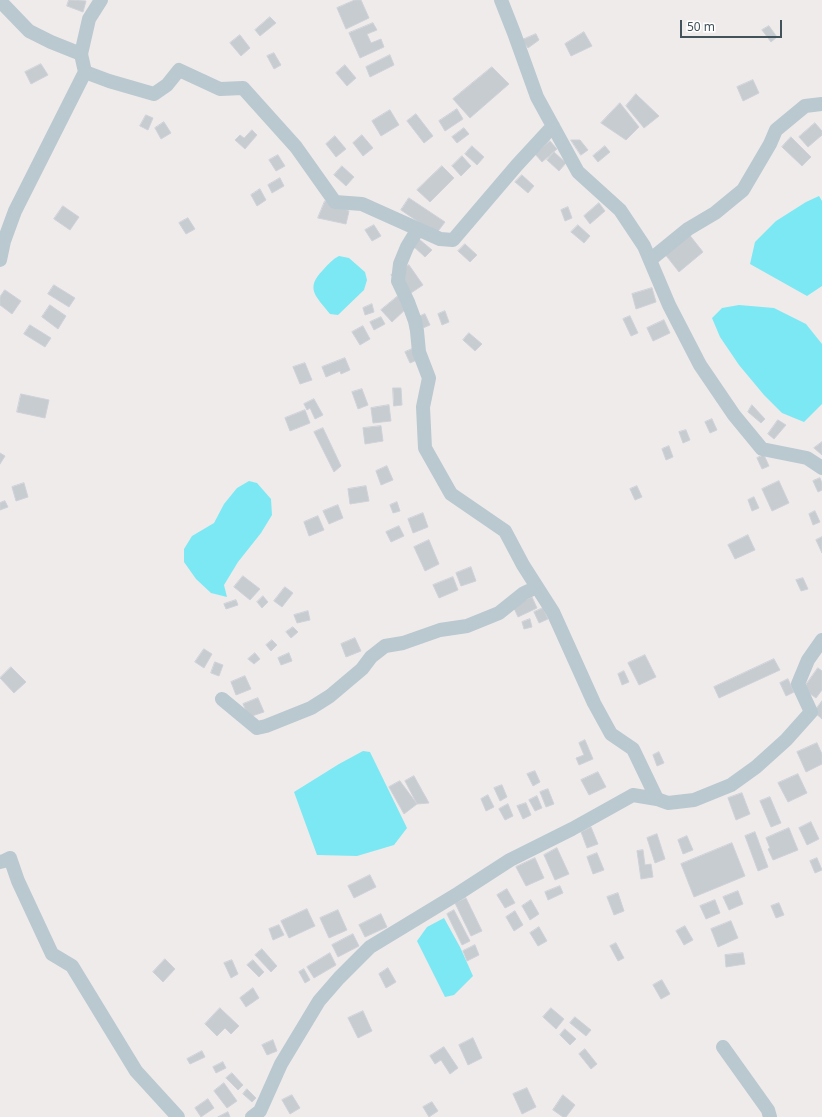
<!DOCTYPE html>
<html>
<head>
<meta charset="utf-8">
<style>
  body { margin:0 }
  #map { position:relative; width:822px; height:1117px; overflow:hidden; background:#efebeb; font-family:"Noto Sans",sans-serif }
  canvas { display:block }
  .scale { position:absolute; left:680px; top:20px; width:102px; height:18px; box-sizing:border-box; border:2px solid #42525a; border-top:0; padding-left:5px; font-size:12px; line-height:14px; white-space:nowrap; color:#42525a; -webkit-text-stroke:3px #fff; paint-order:stroke }
</style>
</head>
<body>
<div id="map">
<canvas width="822" height="1117"></canvas>
<div class="scale">50 m</div>
</div>
<script>
const g = document.querySelector('canvas').getContext('2d');
g.lineJoin = 'round';
function paint(path, color) {
  g.fillStyle = color;
  g.fill(path, 'evenodd');
}
function strokePath(path, color, width, dash) {
  g.strokeStyle = color;
  g.lineWidth = width;
  g.lineCap = dash ? 'butt' : 'round';
  g.setLineDash(dash || []);
  g.stroke(path);
}
paint(new Path2D(`
  M 819,196 L 822,201 L 822,286 L 807,296 L 750,264 L 755,242 L 776,221 L 806,202 Z
  M 339,256 L 349,258 L 365,272 L 367,280 L 364,290 L 338,315 L 330,314 C 317,297 304,289 323,270 C 328,264 333,259 339,256 Z
  M 739,305 L 774,308 L 806,324 L 822,344 L 822,404 L 804,422 L 782,413 L 764,395 L 739,365 L 720,337 L 712,318 L 722,308 Z
  M 249,481 L 257,483 L 271,499 L 272,515 L 261,533 L 238,562 L 224,585 L 227,597 L 211,593 L 196,579 L 184,562 L 184,549 L 192,536 L 214,523 L 224,504 L 237,488 Z
  M 363,751 L 370,752 L 407,828 L 394,845 L 357,856 L 317,855 L 294,792 L 339,764 Z
  M 444,918 L 460,947 L 473,976 L 454,995 L 445,997 L 417,941 L 427,927 Z`), '#7ce8f3');
const building = new Path2D(`
  M 69,0 L 86,1 L 83,12 L 67,6 Z
  M 355,0 L 361,0 L 369,18 L 346,29 L 337,8 Z
  M 270,17 L 276,23 L 260,36 L 255,30 Z
  M 373,23 L 377,30 L 367,34 L 371,43 L 381,39 L 384,47 L 360,58 L 349,33 Z
  M 769,26 L 777,37 L 771,42 L 762,30 Z
  M 584,32 L 592,46 L 571,56 L 565,44 Z
  M 536,34 L 539,40 L 528,48 L 522,40 Z
  M 240,35 L 250,48 L 241,56 L 230,43 Z
  M 274,53 L 281,65 L 274,69 L 267,56 Z
  M 390,55 L 394,65 L 370,77 L 366,67 Z
  M 41,64 L 48,75 L 31,84 L 25,72 Z
  M 345,65 L 356,78 L 347,86 L 336,73 Z
  M 492,67 L 509,84 L 470,118 L 453,99 Z
  M 753,80 L 759,93 L 743,101 L 737,87 Z
  M 636,94 L 659,116 L 644,128 L 626,106 Z
  M 620,103 L 639,127 L 626,140 L 601,123 Z
  M 457,109 L 463,119 L 445,131 L 439,121 Z
  M 390,110 L 399,125 L 381,136 L 372,121 Z
  M 416,114 L 433,136 L 424,143 L 407,121 Z
  M 146,115 L 153,118 L 148,130 L 140,126 Z
  M 164,122 L 171,133 L 161,139 L 155,128 Z
  M 815,123 L 822,131 L 822,135 L 808,147 L 799,137 Z
  M 464,128 L 469,134 L 457,143 L 452,137 Z
  M 252,130 L 257,135 L 245,149 L 235,140 L 240,135 L 244,138 Z
  M 362,135 L 373,148 L 363,156 L 353,143 Z
  M 335,136 L 346,149 L 336,157 L 326,144 Z
  M 791,137 L 811,157 L 802,166 L 782,147 Z
  M 571,140 L 580,140 L 588,150 L 581,155 Z
  M 550,141 L 557,149 L 542,162 L 535,154 Z
  M 472,146 L 484,157 L 477,165 L 465,154 Z
  M 605,146 L 610,152 L 598,162 L 593,156 Z
  M 554,152 L 566,163 L 559,171 L 547,160 Z
  M 278,155 L 285,166 L 276,171 L 269,160 Z
  M 462,156 L 471,166 L 461,176 L 452,166 Z
  M 342,166 L 354,177 L 346,186 L 334,175 Z
  M 442,166 L 454,178 L 430,202 L 417,190 Z
  M 522,175 L 534,186 L 528,193 L 515,182 Z
  M 280,178 L 284,186 L 272,193 L 268,185 Z
  M 260,189 L 266,200 L 257,206 L 251,195 Z
  M 409,198 L 445,222 L 436,234 L 401,210 Z
  M 325,201 L 349,211 L 346,224 L 318,218 Z
  M 599,203 L 605,211 L 590,224 L 584,216 Z
  M 63,206 L 79,217 L 70,230 L 54,219 Z
  M 568,207 L 572,218 L 565,221 L 561,210 Z
  M 188,218 L 195,229 L 186,234 L 179,223 Z
  M 374,225 L 381,236 L 372,241 L 365,230 Z
  M 578,225 L 590,236 L 584,243 L 571,232 Z
  M 688,233 L 703,252 L 679,272 L 664,253 Z
  M 419,239 L 432,250 L 425,257 L 413,246 Z
  M 465,244 L 477,255 L 470,262 L 458,251 Z
  M 409,265 L 423,285 L 411,293 L 391,275 Z
  M 54,285 L 75,298 L 69,307 L 48,294 Z
  M 652,288 L 656,302 L 636,309 L 632,294 Z
  M 5,290 L 21,301 L 12,314 L 0,305 L 0,297 Z
  M 398,296 L 408,307 L 392,322 L 381,310 Z
  M 372,304 L 374,312 L 365,315 L 363,308 Z
  M 50,305 L 66,316 L 58,329 L 42,317 Z
  M 445,311 L 449,322 L 442,325 L 438,314 Z
  M 425,314 L 430,325 L 423,328 L 418,317 Z
  M 630,316 L 638,333 L 631,336 L 623,319 Z
  M 381,317 L 385,324 L 374,330 L 370,322 Z
  M 664,320 L 670,333 L 653,341 L 647,328 Z
  M 30,325 L 51,338 L 45,347 L 24,334 Z
  M 363,326 L 370,339 L 360,345 L 352,332 Z
  M 469,333 L 482,344 L 475,351 L 463,340 Z
  M 412,349 L 417,360 L 410,363 L 405,352 Z
  M 345,358 L 350,370 L 341,374 L 340,371 L 326,377 L 322,367 Z
  M 305,363 L 312,380 L 300,384 L 293,367 Z
  M 393,388 L 401,388 L 402,405 L 394,406 Z
  M 362,389 L 368,405 L 358,409 L 352,392 Z
  M 21,394 L 49,400 L 45,418 L 17,412 Z
  M 314,399 L 323,415 L 315,419 L 310,408 L 307,410 L 304,404 Z
  M 389,405 L 391,421 L 373,423 L 371,408 Z
  M 752,405 L 765,419 L 761,423 L 748,412 Z
  M 305,410 L 310,423 L 290,431 L 285,418 Z
  M 712,419 L 717,430 L 710,433 L 705,422 Z
  M 778,420 L 786,425 L 774,439 L 768,434 Z
  M 381,426 L 383,441 L 365,444 L 363,428 Z
  M 323,428 L 341,466 L 334,472 L 314,432 Z
  M 686,430 L 690,440 L 683,443 L 679,432 Z
  M 822,442 L 822,455 L 814,448 Z
  M 669,446 L 673,457 L 666,460 L 662,449 Z
  M 0,453 L 5,456 L 0,464 Z
  M 764,455 L 769,466 L 762,469 L 757,458 Z
  M 387,466 L 393,480 L 381,485 L 376,471 Z
  M 820,478 L 822,483 L 822,490 L 818,492 L 813,481 Z
  M 779,481 L 789,503 L 772,511 L 762,489 Z
  M 24,483 L 28,497 L 16,501 L 12,487 Z
  M 366,486 L 369,501 L 350,504 L 348,489 Z
  M 637,486 L 642,497 L 635,500 L 630,489 Z
  M 754,497 L 759,508 L 752,511 L 748,500 Z
  M 5,501 L 8,507 L 0,510 L 0,503 Z
  M 397,502 L 400,511 L 393,513 L 390,505 Z
  M 338,505 L 343,518 L 329,524 L 323,511 Z
  M 815,511 L 820,522 L 813,525 L 809,514 Z
  M 423,513 L 428,527 L 413,533 L 408,519 Z
  M 318,516 L 324,530 L 309,536 L 304,522 Z
  M 399,526 L 404,536 L 391,542 L 386,532 Z
  M 748,535 L 755,550 L 735,559 L 728,545 Z
  M 822,537 L 822,553 L 816,540 Z
  M 429,540 L 439,564 L 425,571 L 414,547 Z
  M 471,567 L 476,581 L 461,586 L 456,573 Z
  M 243,576 L 260,589 L 250,600 L 234,587 Z
  M 453,577 L 458,590 L 439,598 L 433,585 Z
  M 803,578 L 808,589 L 801,591 L 796,580 Z
  M 285,587 L 293,593 L 282,607 L 274,601 Z
  M 263,596 L 268,602 L 262,608 L 257,602 Z
  M 532,597 L 537,608 L 518,617 L 513,606 Z
  M 236,600 L 238,605 L 226,609 L 224,604 Z
  M 543,608 L 548,619 L 539,623 L 534,612 Z
  M 308,611 L 310,620 L 297,623 L 294,615 Z
  M 530,619 L 532,627 L 524,629 L 522,622 Z
  M 293,627 L 298,632 L 291,638 L 286,632 Z
  M 355,638 L 361,651 L 346,657 L 341,644 Z
  M 272,640 L 277,645 L 271,651 L 266,645 Z
  M 204,649 L 212,654 L 204,668 L 195,662 Z
  M 255,653 L 260,659 L 254,664 L 248,659 Z
  M 289,653 L 292,661 L 281,665 L 278,658 Z
  M 645,655 L 656,677 L 639,685 L 628,663 Z
  M 774,659 L 780,670 L 719,698 L 714,687 Z
  M 215,662 L 223,665 L 219,676 L 211,673 Z
  M 11,667 L 26,682 L 14,693 L 0,678 Z
  M 818,668 L 822,671 L 822,690 L 816,698 L 803,689 Z
  M 624,671 L 629,682 L 622,685 L 618,674 Z
  M 245,676 L 251,689 L 236,695 L 231,682 Z
  M 788,679 L 794,692 L 786,696 L 780,683 Z
  M 258,698 L 264,712 L 249,717 L 243,704 Z
  M 822,701 L 822,719 L 814,712 Z
  M 585,740 L 593,759 L 579,765 L 576,758 L 584,755 L 579,743 Z
  M 817,743 L 822,754 L 822,764 L 806,772 L 797,752 Z
  M 659,752 L 664,763 L 657,766 L 653,755 Z
  M 535,771 L 540,782 L 533,786 L 527,774 Z
  M 598,772 L 606,787 L 589,795 L 581,780 Z
  M 798,774 L 807,793 L 788,802 L 778,783 Z
  M 414,776 L 429,803 L 417,804 L 405,781 Z
  M 400,781 L 417,804 L 404,814 L 389,787 Z
  M 502,785 L 507,797 L 500,801 L 494,788 Z
  M 548,789 L 554,804 L 546,807 L 540,792 Z
  M 742,793 L 750,814 L 736,820 L 728,798 Z
  M 488,795 L 494,807 L 486,811 L 481,799 Z
  M 537,796 L 542,808 L 535,811 L 529,800 Z
  M 770,797 L 781,823 L 771,827 L 760,801 Z
  M 526,803 L 531,815 L 523,819 L 517,806 Z
  M 508,804 L 513,816 L 505,820 L 499,809 Z
  M 811,822 L 819,839 L 807,845 L 799,828 Z
  M 591,827 L 598,844 L 587,848 L 581,832 Z
  M 789,828 L 798,850 L 773,860 L 768,849 L 770,848 L 766,838 Z
  M 755,832 L 768,867 L 758,871 L 745,836 Z
  M 657,834 L 665,859 L 655,863 L 647,838 Z
  M 687,836 L 693,850 L 683,854 L 678,840 Z
  M 732,843 L 745,876 L 694,897 L 681,864 Z
  M 557,848 L 569,874 L 555,880 L 544,855 Z
  M 643,850 L 645,865 L 651,864 L 653,877 L 641,879 L 637,851 Z
  M 597,853 L 604,870 L 593,874 L 587,857 Z
  M 535,858 L 544,878 L 526,886 L 516,867 Z
  M 817,858 L 822,870 L 815,873 L 810,861 Z
  M 370,875 L 376,887 L 354,898 L 348,886 Z
  M 560,886 L 563,893 L 548,900 L 545,892 Z
  M 507,889 L 515,903 L 505,908 L 497,895 Z
  M 738,891 L 743,904 L 729,910 L 723,897 Z
  M 618,893 L 624,911 L 614,915 L 607,897 Z
  M 466,898 L 482,931 L 471,936 L 455,903 Z
  M 531,900 L 539,914 L 530,920 L 522,906 Z
  M 715,900 L 720,913 L 706,919 L 700,906 Z
  M 779,903 L 784,915 L 776,918 L 771,906 Z
  M 307,909 L 315,926 L 289,938 L 281,921 Z
  M 338,910 L 347,930 L 329,938 L 320,918 Z
  M 454,910 L 470,941 L 462,945 L 447,914 Z
  M 515,911 L 523,925 L 514,931 L 506,917 Z
  M 381,914 L 387,927 L 365,937 L 359,925 Z
  M 731,921 L 738,938 L 718,947 L 711,929 Z
  M 279,925 L 284,935 L 273,940 L 269,929 Z
  M 685,926 L 693,940 L 684,945 L 676,931 Z
  M 539,927 L 547,941 L 538,946 L 530,933 Z
  M 353,934 L 359,946 L 338,957 L 332,945 Z
  M 616,943 L 624,958 L 618,961 L 610,946 Z
  M 475,945 L 479,955 L 467,961 L 463,951 Z
  M 262,949 L 277,966 L 271,972 L 255,955 Z
  M 330,953 L 336,965 L 314,978 L 307,967 Z
  M 743,953 L 745,964 L 726,967 L 725,955 Z
  M 165,959 L 175,969 L 163,982 L 153,972 Z
  M 232,960 L 238,974 L 231,978 L 224,963 Z
  M 253,960 L 264,972 L 259,977 L 247,965 Z
  M 388,968 L 396,982 L 386,988 L 379,974 Z
  M 304,969 L 310,980 L 305,983 L 299,972 Z
  M 662,980 L 670,994 L 661,999 L 653,985 Z
  M 253,988 L 259,998 L 246,1007 L 240,998 Z
  M 220,1008 L 239,1026 L 231,1034 L 225,1028 L 217,1036 L 205,1024 Z
  M 551,1008 L 564,1019 L 556,1029 L 543,1017 Z
  M 363,1011 L 372,1031 L 358,1038 L 348,1018 Z
  M 575,1017 L 591,1030 L 586,1036 L 570,1023 Z
  M 565,1029 L 576,1039 L 570,1045 L 560,1035 Z
  M 473,1038 L 482,1058 L 468,1065 L 459,1045 Z
  M 273,1040 L 277,1051 L 267,1055 L 262,1045 Z
  M 444,1047 L 458,1068 L 450,1074 L 441,1060 L 435,1064 L 430,1056 Z
  M 585,1049 L 597,1064 L 591,1069 L 579,1054 Z
  M 202,1051 L 205,1057 L 190,1064 L 187,1059 Z
  M 223,1062 L 226,1068 L 216,1073 L 213,1067 Z
  M 232,1073 L 243,1085 L 238,1090 L 226,1078 Z
  M 224,1083 L 237,1101 L 227,1108 L 214,1091 Z
  M 527,1088 L 536,1107 L 522,1114 L 513,1094 Z
  M 247,1089 L 256,1098 L 252,1102 L 243,1094 Z
  M 292,1095 L 300,1108 L 290,1114 L 282,1100 Z
  M 563,1095 L 575,1105 L 566,1117 L 563,1117 L 553,1110 Z
  M 208,1099 L 214,1108 L 201,1117 L 195,1108 Z
  M 432,1102 L 438,1111 L 429,1117 L 423,1107 Z
  M 228,1112 L 230,1117 L 218,1117 Z`);
paint(building, '#c7ccd1');
strokePath(building, '#ced2d8', 1);
strokePath(new Path2D(`
  M 501,0 L 514,33 L 537,97 L 578,172 L 620,210 L 644,246 L 669,305 L 700,365 L 734,415 L 762,449 L 807,458 L 822,468
  M 0,1 L 29,31 L 51,42 L 81,54
  M 85,72 L 109,81 L 154,94 L 167,85 L 179,70 L 220,89 L 243,88 L 296,147 L 335,202 L 362,204 L 440,239 L 453,240 L 517,165 L 553,126
  M 418,229 L 407,247 L 400,264 L 398,281 L 408,302 L 415,321 L 417,331 L 419,352 L 429,378 L 423,407 L 425,448 L 451,494 L 505,531 L 523,565 L 553,612 L 594,703 L 611,734 L 633,749 L 657,799
  M 0,260 L 4,241 L 15,211 L 85,72 L 81,54 L 89,19 L 101,0
  M 650,260 L 688,229 L 715,213 L 743,190 L 770,144 L 776,130 L 805,106 L 822,104
  M 222,699 L 257,728 L 266,726 L 311,708 L 330,696 L 362,669 L 371,657 L 385,646 L 403,643 L 440,630 L 467,626 L 499,613 L 524,593 L 537,587
  M 0,862 L 4,861 L 10,858 L 18,881 L 52,954 L 72,966 L 136,1071 L 178,1117
  M 723,1047 L 768,1110 L 770,1117
  M 252,1117 L 260,1111 L 281,1064 L 319,1001 L 339,978 L 370,947 L 459,893 L 510,860 L 572,829 L 633,795 L 657,799 L 668,803 L 694,800 L 731,785 L 756,767 L 786,740 L 811,712 L 798,684 L 808,660 L 822,640`), '#bac8d0', 14);
</script>
</body>
</html>
